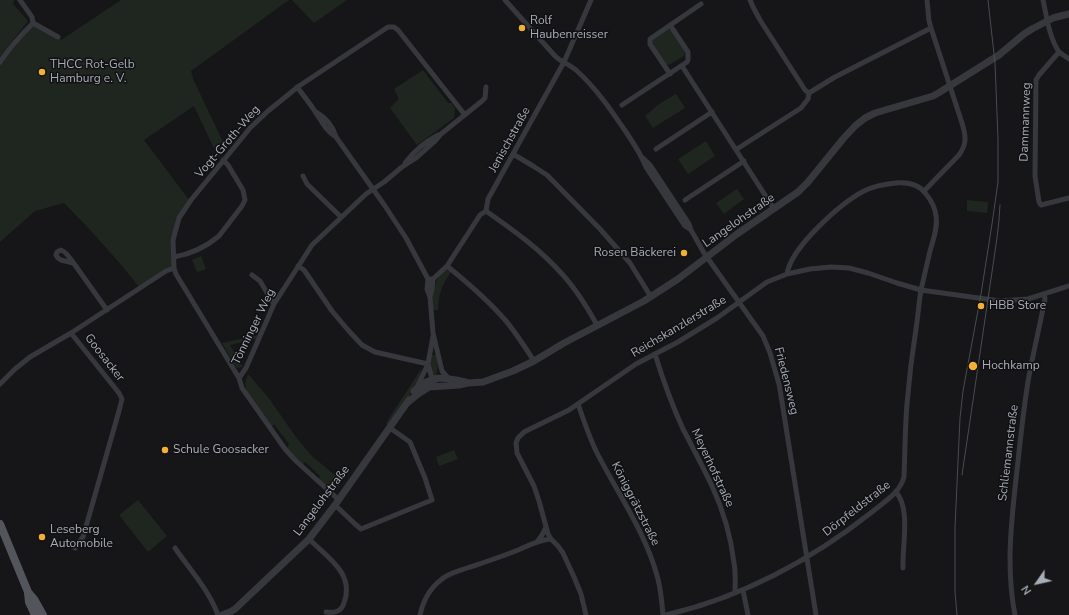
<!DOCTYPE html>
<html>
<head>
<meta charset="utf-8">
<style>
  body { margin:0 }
  #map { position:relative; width:1069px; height:615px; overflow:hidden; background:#161618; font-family:"Nunito Sans",sans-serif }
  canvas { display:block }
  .north { position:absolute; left:1017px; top:563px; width:40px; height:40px; -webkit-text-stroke:3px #111113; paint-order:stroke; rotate:236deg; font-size:11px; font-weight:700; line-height:16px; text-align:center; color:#a8adb8 }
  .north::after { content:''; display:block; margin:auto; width:14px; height:18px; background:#a8adb8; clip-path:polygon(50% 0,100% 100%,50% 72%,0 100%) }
</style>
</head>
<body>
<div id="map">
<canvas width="1069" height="615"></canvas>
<div class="north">N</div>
</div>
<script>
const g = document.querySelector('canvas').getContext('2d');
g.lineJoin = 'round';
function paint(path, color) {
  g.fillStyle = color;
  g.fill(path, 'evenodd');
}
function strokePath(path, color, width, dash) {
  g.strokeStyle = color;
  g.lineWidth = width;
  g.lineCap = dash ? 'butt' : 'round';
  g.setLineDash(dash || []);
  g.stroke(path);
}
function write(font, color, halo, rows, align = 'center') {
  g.font = font + ' "Nunito Sans",sans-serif';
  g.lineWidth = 3;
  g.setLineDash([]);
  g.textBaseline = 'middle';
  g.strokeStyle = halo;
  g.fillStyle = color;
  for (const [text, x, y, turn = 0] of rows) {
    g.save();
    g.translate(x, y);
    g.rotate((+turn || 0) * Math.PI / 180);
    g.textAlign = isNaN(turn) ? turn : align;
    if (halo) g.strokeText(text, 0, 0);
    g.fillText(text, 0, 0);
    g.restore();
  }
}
paint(new Path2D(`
  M 0,0 L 14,0 L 13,4 L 28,21 L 0,57 Z
  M 121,0 L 289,0 L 191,71 L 194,81 L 226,148 L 218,157 L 194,106 L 144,140 L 190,201 L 179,219 L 174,234 L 174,268 L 140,288 C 116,258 91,230 64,203 L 35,211 L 0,242 L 0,63 L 33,23 L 58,37 L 61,40 Z
  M 292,0 L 347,0 L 314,23 Z
  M 668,29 L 671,30 L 685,52 L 684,56 L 669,65 L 665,64 L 652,43 L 652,40 Z
  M 423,70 L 448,103 L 451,103 L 455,108 L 454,118 L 417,145 L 390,108 L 399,99 L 394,89 Z
  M 676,94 L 685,108 L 653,128 L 645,116 L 659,104 Z
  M 706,141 L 715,156 L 688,174 L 678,159 Z
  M 737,189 L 744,199 L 724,214 L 716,203 Z
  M 967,200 L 988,202 L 987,213 L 967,211 Z
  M 201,256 L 206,269 L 197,272 L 192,260 Z
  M 448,270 L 451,272 C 441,286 439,293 438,310 L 433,310 C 433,306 432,301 432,297 C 433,288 438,272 448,270 Z
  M 258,335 L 256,339 L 230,345 L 243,367 L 237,368 L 236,367 L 222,343 Z
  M 432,355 L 436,355 L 438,367 L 436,376 L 435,377 L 430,367 Z
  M 421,369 C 422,382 397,413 388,426 L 386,423 Z
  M 248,374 L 268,397 L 296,437 L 312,456 L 342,481 L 336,490 L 331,486 L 328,488 L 318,480 L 320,476 L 305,462 L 303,465 L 287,448 L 289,444 L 274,424 L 272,427 L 247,392 L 245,383 Z
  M 454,450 L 458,459 L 439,466 L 436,457 Z
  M 138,500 L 167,536 L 148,552 L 119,515 Z`), '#1e261f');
strokePath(new Path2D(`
  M 20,0 L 32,17 L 33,23
  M 505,0 L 555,56 C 561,62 569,64 576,70 C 596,88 611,110 626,132 C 634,144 641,154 646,167 L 685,226 L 691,230
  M 750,0 L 753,7 L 760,20 L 805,90 L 809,93
  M 1043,0 C 1047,18 1049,37 1059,52 L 1039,75 L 1036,80 L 1035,176 L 1039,202 L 1041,205 L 1069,198
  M 33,23 L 58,37
  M 1059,52 L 1069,59
  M 0,62 C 10,47 21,35 33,23
  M 682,66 L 774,209
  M 670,74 L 650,44 L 650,39 L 701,4
  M 297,87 C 303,95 309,102 314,110 C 321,120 325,130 336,137
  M 809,93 L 835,77 L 931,28
  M 622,105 L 687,62 L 688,60 L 688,52 L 670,25
  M 316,112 C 326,118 333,126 336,137 L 385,206 L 406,238 L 428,279
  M 656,149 L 712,112
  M 737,149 L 801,108 L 808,99 L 809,93
  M 513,154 L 533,166 L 547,175 L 600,229 L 630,263 L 651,297
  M 643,158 L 650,165 L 689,224 L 691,230 L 704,253 L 763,336 L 770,353 L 779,384 L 782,402 L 816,615
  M 405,163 C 414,151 425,142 438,135
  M 303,176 L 307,184 L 341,217
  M 924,191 L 959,155 C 967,144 966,136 962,123 L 931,28 L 929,21 L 927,0
  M 685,200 L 744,161
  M 486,211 C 513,230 540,249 562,274 C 576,289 587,307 597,325
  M 174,257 C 191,254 206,247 219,236 L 242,206 L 245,200 L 243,190 L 228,165 L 223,160
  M 73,263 L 61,260 L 58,258 L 56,255 L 57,252 L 61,250 C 67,252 71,260 75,265 L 107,310
  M 298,266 L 304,270 L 332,311 L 348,330 L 362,345 L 375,352 L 428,364
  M 447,266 C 468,283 488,300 506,321 C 516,333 525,347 534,361
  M 252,275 L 260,281 L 269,296 L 274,304
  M 428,279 L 433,279 L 447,266 L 480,215 L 486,211 L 488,199 L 564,62 L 591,0
  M 428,279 L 427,289 L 430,297 L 433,333 L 442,371 L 448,378
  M 430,297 L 432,289 L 433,279
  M 71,333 L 119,393 L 122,399 L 119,411 L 83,537 L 75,548
  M 655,354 C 663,380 672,405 683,429 C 693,448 703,467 712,486 C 723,510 731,537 734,563 C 736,573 735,583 735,593
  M 428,364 L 431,375 L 435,381
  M 239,378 L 246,368 L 274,304 L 312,245 L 366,194 L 384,182 L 402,167 L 416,158 L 434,142 L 441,134 L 482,101 L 485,98 L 486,87
  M 0,384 L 15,369 L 30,357 L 71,333 L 166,271 L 174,268
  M 417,387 L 428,364 L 433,336
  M 578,404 C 584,421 589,437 597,453 C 618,494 646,533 658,579 C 661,591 662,603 663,615
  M 896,492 C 911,509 902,546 903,568
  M 339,500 L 296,461 L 285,449 L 242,388 L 239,378 L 176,274 L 174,268 L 173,240 L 179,218 L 191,200 L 237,144 L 250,128 L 268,111 L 299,86 L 388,27 L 394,27 L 398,30 L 465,115
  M 335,505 L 355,524 L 361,529 L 432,500 L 425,478 L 410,442 L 390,428
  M 309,539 C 327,557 355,573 344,603 C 341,612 335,613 326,612
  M 537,542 L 542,535 L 546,527
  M 175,548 C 190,570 209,590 218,615
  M 743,590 L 748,615
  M 420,615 C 423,601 430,588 442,579 C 449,573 458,571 467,568 C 482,563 498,558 513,552 C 526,547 537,540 551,539
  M 586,615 L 581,594 L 574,577 L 563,553 L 558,546 L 551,539 L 548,534 L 539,501 L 534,486 L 517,453 L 516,443 L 518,438 L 524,432 L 569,410 L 636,364 L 678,342 L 717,318 L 767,282 L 787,274 L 810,269 L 831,267 L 849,268 L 868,273 L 897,283 L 921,290 L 1000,301 L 1028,299 L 1069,286
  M 666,615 C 743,597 810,561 872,512 C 884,502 900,493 904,477 C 905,452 905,428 907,404 C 909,379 912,354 916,329 C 918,316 919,302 921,290 C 924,277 927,264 930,251 C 933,240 938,228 936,216 C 935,207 931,200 926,194 C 919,184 908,182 896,183 C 885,184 874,186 864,191 C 841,203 791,247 787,274
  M 1015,615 C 1006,569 1011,525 1016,479 C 1020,445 1023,410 1029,376 C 1034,350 1040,324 1045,299 L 1044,294`), '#37383d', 5);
strokePath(new Path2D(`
  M 414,391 C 432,374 444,377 466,382
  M 407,403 L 418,394 L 429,387 L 459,385 L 468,383 L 483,382 L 513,371 L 534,361 L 564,343 L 644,301 L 678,279 L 737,234 L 798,192 L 808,182 L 843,139 L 855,126 L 865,118 L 875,113 L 933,96 L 940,92 L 999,55 L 1024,34 L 1032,29 L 1053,18 L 1069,14
  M 222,615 L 230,612 L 235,609 L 309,539 L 335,505 L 409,400`), '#37383d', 7);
strokePath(new Path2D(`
  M 0,524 L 28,592 L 34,599 L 43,615
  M 28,593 L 29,602 L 35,615`), '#53555c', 8);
strokePath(new Path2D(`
  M 962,475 L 997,238 L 999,220 L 1000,205
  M 957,615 L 955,592 L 955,527 L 960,418 L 963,391 L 981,294 L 992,224 L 998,182 L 998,139 L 995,63 L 988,0`), '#4a4c52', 1);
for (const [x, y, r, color] of [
  [522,28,4,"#f2b134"],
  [42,72,4,"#f2b134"],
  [684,253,4,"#f2b134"],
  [981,306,4,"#f2b134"],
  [973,366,5,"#f2b134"],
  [165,450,4,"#f2b134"],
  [42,537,4,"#f2b134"]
]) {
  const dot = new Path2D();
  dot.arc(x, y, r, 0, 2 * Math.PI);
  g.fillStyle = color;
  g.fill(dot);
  strokePath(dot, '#111113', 1.5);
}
write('12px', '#a8adb8', '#111113', [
  ["Rolf",530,21],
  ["Haubenreisser",530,35],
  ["THCC Rot-Gelb",50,65],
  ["Hamburg e. V.",50,79],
  ["Rosen Bäckerei",676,253,"right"],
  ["HBB Store",989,306],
  ["Hochkamp",982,366],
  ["Schule Goosacker",173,450],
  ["Leseberg",50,530],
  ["Automobile",50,544]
], 'left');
write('12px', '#a8adb8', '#111113', [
  ["Dammannweg",1026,122,-88],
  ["Jenischstraße",510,140,-61],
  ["Vogt-Groth-Weg",228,142,-49],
  ["Langelohstraße",739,221,-35],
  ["Tönninger Weg",254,327,-64],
  ["Reichskanzlerstraße",679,327,-31],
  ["Goosacker",104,358,52],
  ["Friedensweg",786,381,76],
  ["Schliemannstraße",1009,453,-83],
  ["Meyerhofstraße",712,468,65],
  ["Langelohstraße",322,501,-53],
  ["Königgrätzstraße",635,504,63],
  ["Dörpfeldstraße",857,509,-38]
]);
</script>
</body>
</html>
